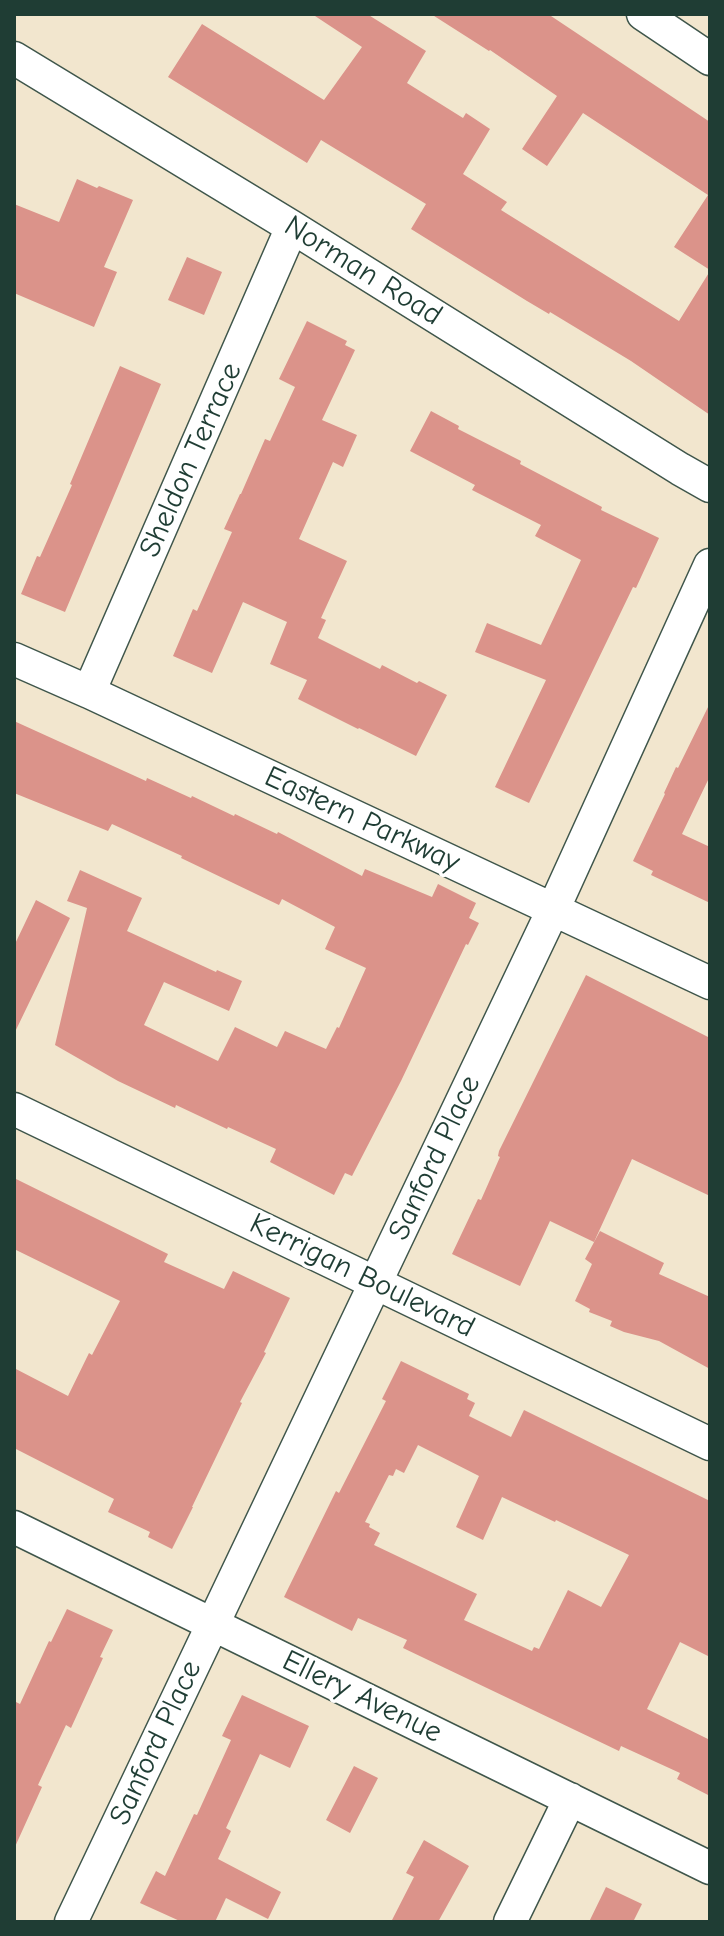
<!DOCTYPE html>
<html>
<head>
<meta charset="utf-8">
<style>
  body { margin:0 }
  #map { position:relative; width:724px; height:1936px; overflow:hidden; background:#f2e6ce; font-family:"Comic Neue",sans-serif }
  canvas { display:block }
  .frame { position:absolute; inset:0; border:16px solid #1f3d34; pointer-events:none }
</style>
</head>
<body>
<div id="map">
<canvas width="724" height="1936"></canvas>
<div class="frame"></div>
</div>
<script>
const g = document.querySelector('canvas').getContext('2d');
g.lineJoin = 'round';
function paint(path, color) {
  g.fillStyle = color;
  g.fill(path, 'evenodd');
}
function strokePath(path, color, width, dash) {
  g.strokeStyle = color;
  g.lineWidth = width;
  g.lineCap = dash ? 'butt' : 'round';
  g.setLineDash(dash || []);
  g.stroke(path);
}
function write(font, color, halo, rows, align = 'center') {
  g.font = font + ' "Comic Neue",sans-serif';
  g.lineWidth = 7;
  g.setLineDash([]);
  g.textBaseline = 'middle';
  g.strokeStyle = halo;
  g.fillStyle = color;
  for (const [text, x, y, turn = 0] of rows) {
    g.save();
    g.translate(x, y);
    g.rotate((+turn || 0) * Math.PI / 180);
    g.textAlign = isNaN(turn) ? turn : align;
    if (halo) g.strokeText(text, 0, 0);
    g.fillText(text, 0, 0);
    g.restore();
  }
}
paint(new Path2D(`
  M 312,14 L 367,14 L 426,51 L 407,83 L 463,118 L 466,113 L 490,129 L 463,174 L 507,202 L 501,210 L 679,321 L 710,271 L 710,415 L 631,361 L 550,312 L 549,314 L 527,301 L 411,229 L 426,204 L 321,140 L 307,163 L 168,77 L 202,24 L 324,100 L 362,47 Z
  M 431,14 L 548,14 L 710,122 L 710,270 L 674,247 L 708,195 L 583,113 L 547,166 L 522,149 L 557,96 L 490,50 L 489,51 Z
  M 77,179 L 97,188 L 99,186 L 133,200 L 104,267 L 117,272 L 94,327 L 14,293 L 14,204 L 59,222 Z
  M 187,257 L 222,272 L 204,315 L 168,300 Z
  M 307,321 L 347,341 L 345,345 L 355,350 L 322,420 L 357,435 L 343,467 L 333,462 L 299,539 L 347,561 L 321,618 L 326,620 L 318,638 L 380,669 L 382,665 L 417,683 L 419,681 L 447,695 L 416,756 L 359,728 L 358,729 L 298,699 L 307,680 L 270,664 L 287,622 L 243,602 L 212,673 L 173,656 L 193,609 L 197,611 L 232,532 L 224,529 L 240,494 L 241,494 L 265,439 L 270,441 L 295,387 L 279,379 Z
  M 120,366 L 161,384 L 65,612 L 21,594 L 37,556 L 40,557 L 72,485 L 70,484 Z
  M 431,411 L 459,426 L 458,429 L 521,461 L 520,464 L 602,507 L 601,510 L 659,538 L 636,588 L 633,587 L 529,803 L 495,787 L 546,680 L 475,652 L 487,623 L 541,645 L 581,560 L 535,536 L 541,525 L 472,490 L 475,485 L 410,451 Z
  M 710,703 L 710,776 L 682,834 L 710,847 L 710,903 L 651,875 L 653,871 L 633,861 L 665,794 L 664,793 L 676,767 L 678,768 Z
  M 14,721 L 146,781 L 147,778 L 191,798 L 192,796 L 234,816 L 235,814 L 277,834 L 278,832 L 362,876 L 365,869 L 432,897 L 438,884 L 476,903 L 469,918 L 479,923 L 468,945 L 466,944 L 401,1081 L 352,1176 L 345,1173 L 334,1195 L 270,1162 L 276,1149 L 228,1127 L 227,1129 L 176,1105 L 175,1108 L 118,1081 L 55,1045 L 87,908 L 67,901 L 80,870 L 142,898 L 127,931 L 216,972 L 217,970 L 242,981 L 229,1011 L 164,982 L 144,1025 L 218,1061 L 235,1027 L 277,1047 L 285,1031 L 326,1049 L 337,1027 L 339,1028 L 366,968 L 325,949 L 335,927 L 282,899 L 279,905 L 181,858 L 182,856 L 112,824 L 108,831 L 14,793 Z
  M 36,900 L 70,918 L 14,1034 L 14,946 Z
  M 586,975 L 710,1038 L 710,1196 L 632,1159 L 594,1242 L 550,1221 L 520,1286 L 452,1254 L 478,1199 L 481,1200 L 500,1157 L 498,1156 L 499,1151 Z
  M 14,1178 L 168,1254 L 164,1262 L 224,1289 L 233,1271 L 290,1298 L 264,1352 L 266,1353 L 240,1402 L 242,1403 L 192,1507 L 193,1507 L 172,1549 L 148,1537 L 150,1532 L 108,1512 L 114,1499 L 14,1448 L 14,1368 L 68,1396 L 89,1353 L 92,1355 L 120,1301 L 14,1249 Z
  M 600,1231 L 664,1263 L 659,1274 L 710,1297 L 710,1369 L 659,1341 L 624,1332 L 610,1326 L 612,1321 L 589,1312 L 590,1309 L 575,1301 L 592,1264 L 585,1259 Z
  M 401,1361 L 469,1394 L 467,1399 L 475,1403 L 469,1416 L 511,1437 L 524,1410 L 710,1501 L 710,1657 L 680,1642 L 647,1709 L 710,1740 L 710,1796 L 677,1779 L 680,1773 L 621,1746 L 619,1751 L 403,1648 L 407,1640 L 358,1618 L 352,1631 L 284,1597 L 336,1491 L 339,1493 L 386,1401 L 382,1399 ZM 418,1445 L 479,1476 L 456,1527 L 483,1540 L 502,1497 L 555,1522 L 556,1520 L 629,1555 L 601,1607 L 568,1590 L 539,1649 L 534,1647 L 532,1651 L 464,1620 L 477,1594 L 374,1545 L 380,1533 L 369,1527 L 370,1524 L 365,1522 L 389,1475 L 393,1476 L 396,1469 L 404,1473 Z
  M 67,1609 L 113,1630 L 100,1657 L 103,1658 L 71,1728 L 66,1725 L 38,1785 L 42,1787 L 14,1849 L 14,1701 L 20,1704 L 49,1641 L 51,1642 Z
  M 242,1695 L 309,1726 L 290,1768 L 260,1754 L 226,1828 L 231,1831 L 218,1859 L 281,1892 L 268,1919 L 226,1898 L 215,1922 L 182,1922 L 140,1903 L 156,1871 L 165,1876 L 194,1814 L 197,1815 L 231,1740 L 222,1736 Z
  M 354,1766 L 378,1778 L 350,1833 L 326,1820 Z
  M 424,1840 L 469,1866 L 438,1922 L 391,1922 L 414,1877 L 406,1873 Z
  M 606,1887 L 642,1904 L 633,1922 L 589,1922 Z`), '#db938a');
const minor = new Path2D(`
  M 643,14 L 710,59
  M 14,58 L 292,227 L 680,469 L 710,486
  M 14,659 L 89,692 L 710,983
  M 89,692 L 292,227
  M 14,1109 L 710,1444
  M 14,1527 L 710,1868
  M 71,1922 L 553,910 L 710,565
  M 510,1922 L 570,1799`);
strokePath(minor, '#3f564b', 35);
strokePath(minor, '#fff', 32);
write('30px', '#1f3d34', '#fff', [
  ["Norman Road",363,271,32],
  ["Sheldon Terrace",191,460,-66],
  ["Eastern Parkway",362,820,25],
  ["Sanford Place",435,1158,-65],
  ["Kerrigan Boulevard",362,1276,26],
  ["Ellery Avenue",362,1697,26],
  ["Sanford Place",156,1743,-65]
]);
</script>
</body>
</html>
